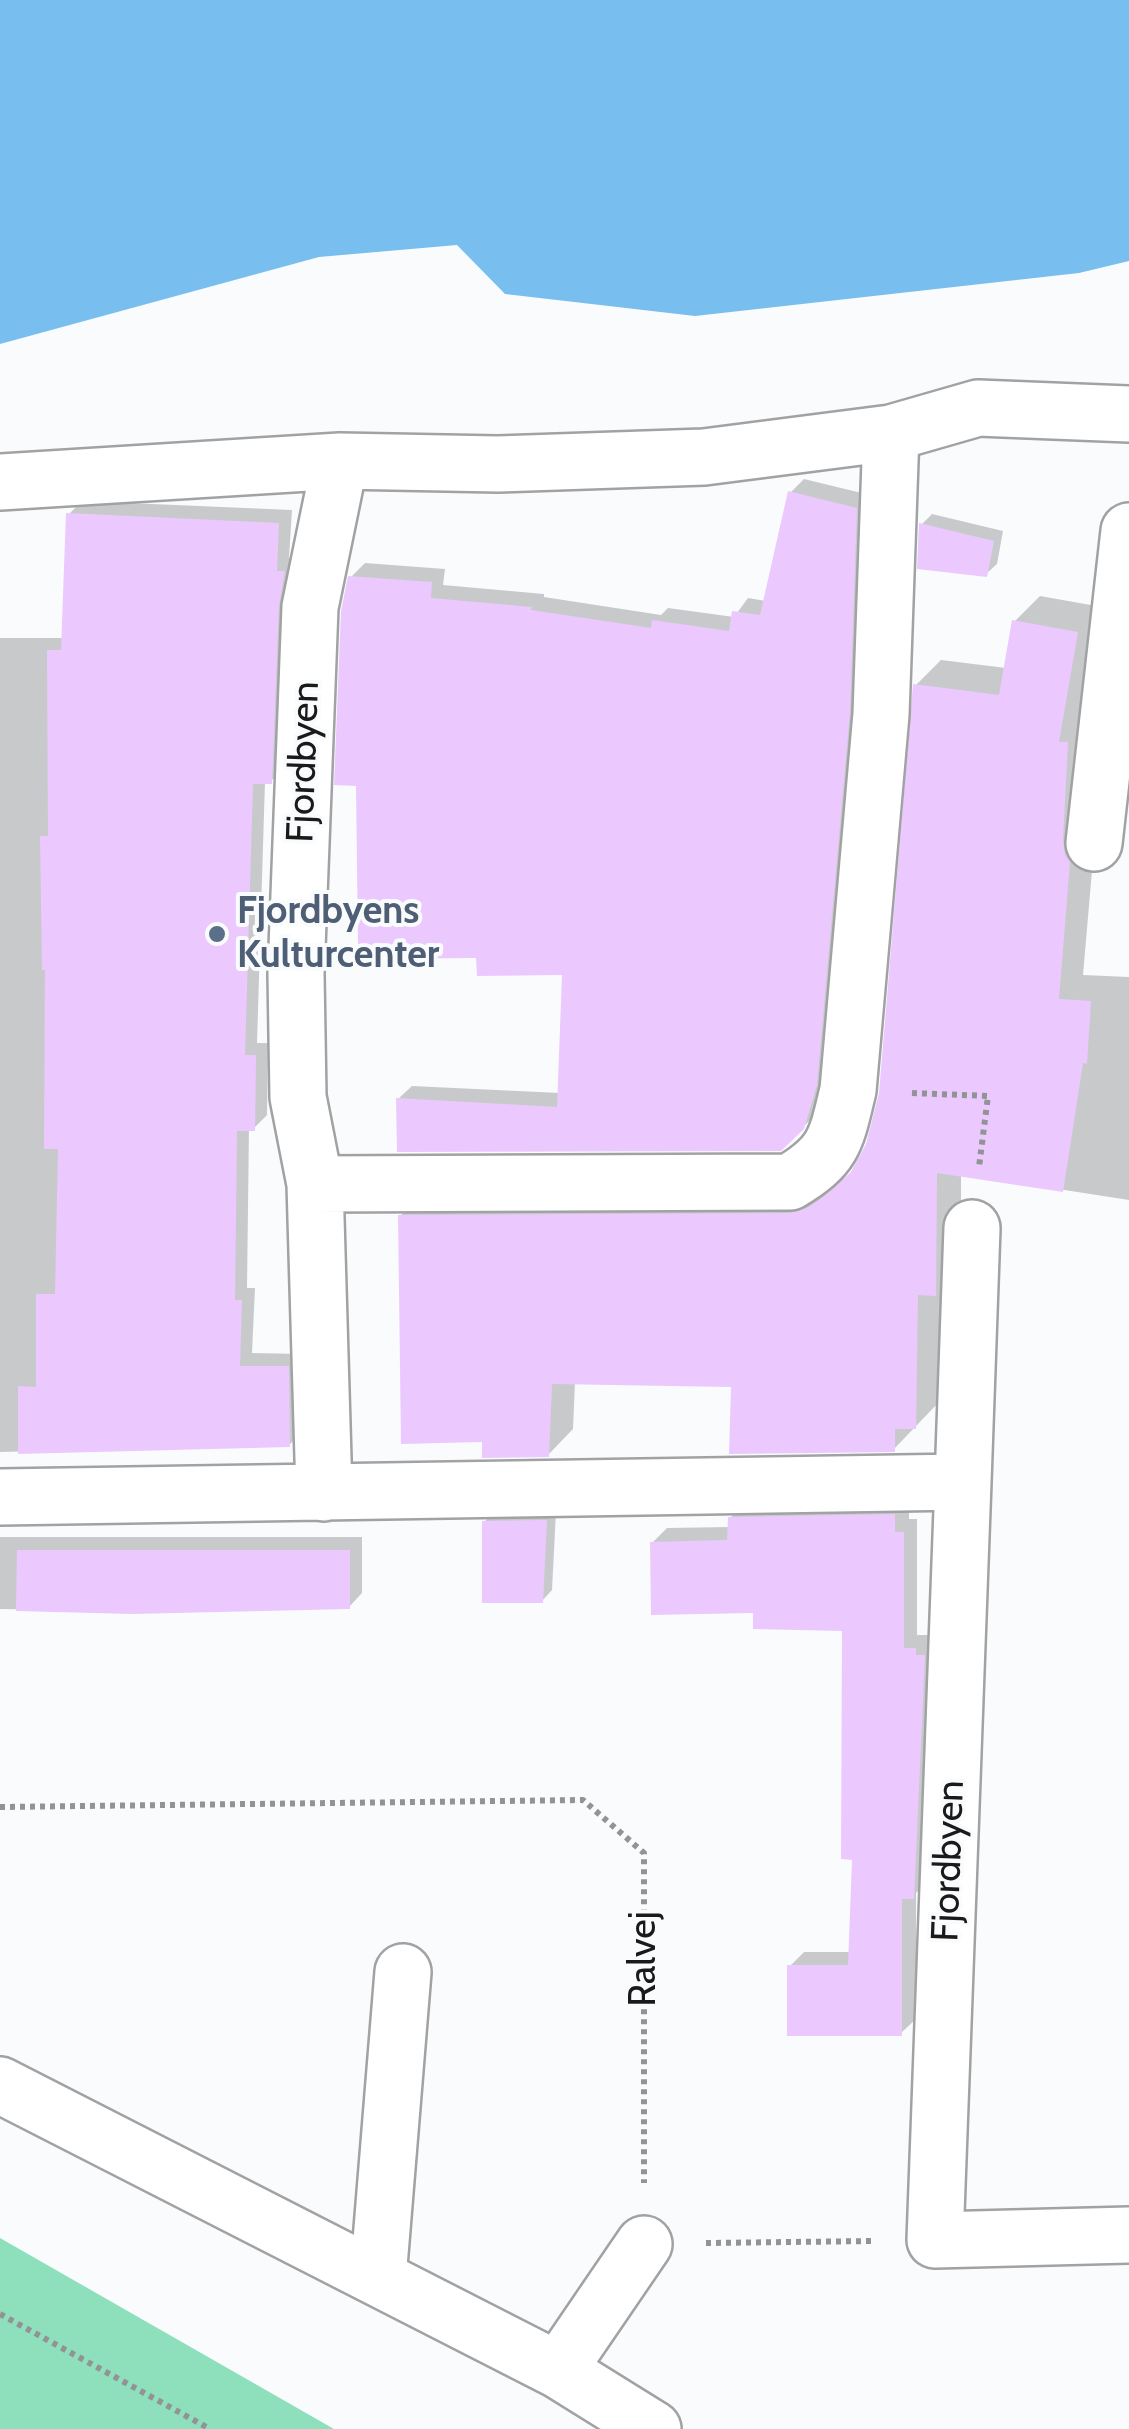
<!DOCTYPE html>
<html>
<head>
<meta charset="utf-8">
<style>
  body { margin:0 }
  canvas { display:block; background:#fafbfd }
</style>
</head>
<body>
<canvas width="1129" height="2429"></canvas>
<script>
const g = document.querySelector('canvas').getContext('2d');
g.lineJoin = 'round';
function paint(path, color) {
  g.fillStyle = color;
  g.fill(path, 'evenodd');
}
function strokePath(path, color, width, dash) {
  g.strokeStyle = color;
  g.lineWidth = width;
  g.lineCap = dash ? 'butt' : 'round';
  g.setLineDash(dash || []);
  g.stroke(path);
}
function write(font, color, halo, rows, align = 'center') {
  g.font = font + ' Cabin,sans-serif';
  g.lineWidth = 8;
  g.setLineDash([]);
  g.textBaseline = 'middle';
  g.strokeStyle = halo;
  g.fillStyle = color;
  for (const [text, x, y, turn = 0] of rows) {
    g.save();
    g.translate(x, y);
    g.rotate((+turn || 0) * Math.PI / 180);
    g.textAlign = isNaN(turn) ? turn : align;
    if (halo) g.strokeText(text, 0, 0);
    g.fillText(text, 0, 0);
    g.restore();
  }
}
paint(new Path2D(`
  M 0,2238 L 334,2429 L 0,2429 Z`), '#8ee0bc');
paint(new Path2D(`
  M 0,0 L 1129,0 L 1129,261 L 1079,273 L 695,316 L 505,294 L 457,245 L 319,257 L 0,344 Z`), '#78bfef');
paint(new Path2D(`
  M 804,479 L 870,495 L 830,1069 L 817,1113 L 802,1128 L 398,1099 L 412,1086 L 560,1093 L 565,972 L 479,955 L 359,783 L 351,577 L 365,563 L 445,569 L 443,585 L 544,594 L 544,597 L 661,615 L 668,608 L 734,617 L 748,598 L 766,601 L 790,493 Z
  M 82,501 L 292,510 L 289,558 L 297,559 L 284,768 L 271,781 L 265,781 L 257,1043 L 268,1043 L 267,1115 L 254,1128 L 249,1128 L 247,1288 L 255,1288 L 252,1353 L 302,1354 L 303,1431 L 289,1445 L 0,1452 L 0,638 L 64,638 L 68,515 Z
  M 932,514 L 1003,531 L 997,564 L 986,574 L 922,524 Z
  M 1040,596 L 1102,607 L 1095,836 L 1083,975 L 1129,977 L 1129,1200 L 961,1174 L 961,1268 L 942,1287 L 940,1401 L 894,1449 L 733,1385 L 575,1382 L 573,1429 L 548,1455 L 484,1439 L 400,1216 L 426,1191 L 817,1189 L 835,1184 L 850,1174 L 868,1144 L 882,1093 L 916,685 L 941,660 L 1006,668 L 1015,621 Z
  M 909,1501 L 909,1519 L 917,1519 L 917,1635 L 930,1635 L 927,1882 L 916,1893 L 916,2019 L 901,2033 L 790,1966 L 804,1952 L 851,1952 L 854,1857 L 845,1629 L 756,1610 L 652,1543 L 667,1528 L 730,1527 L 730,1518 L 745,1503 Z
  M 556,1511 L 552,1590 L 542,1601 L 484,1522 L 495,1512 Z
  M 0,1537 L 362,1537 L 362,1593 L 349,1607 L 132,1611 L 0,1609 Z`), '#0003');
paint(new Path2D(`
  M 788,491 L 857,508 L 850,712 L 817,1085 L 804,1129 L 781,1151 L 397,1152 L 396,1098 L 557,1107 L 562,975 L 477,976 L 476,958 L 363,959 L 363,944 L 358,944 L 356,786 L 334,785 L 341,611 L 348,576 L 432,582 L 431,598 L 532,607 L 531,610 L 651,628 L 652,620 L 729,631 L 732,611 L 760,615 Z
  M 66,513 L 279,523 L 277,571 L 285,571 L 279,606 L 272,784 L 253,784 L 245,1055 L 256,1055 L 255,1131 L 237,1131 L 235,1300 L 242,1300 L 240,1366 L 289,1366 L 290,1447 L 18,1454 L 18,1386 L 36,1387 L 36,1294 L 55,1294 L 58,1149 L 44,1149 L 45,970 L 42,970 L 40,836 L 48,836 L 47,650 L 61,650 Z
  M 919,523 L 994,541 L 987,577 L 917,569 Z
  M 1012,620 L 1078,632 L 1059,742 L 1068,742 L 1063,840 L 1065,855 L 1070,862 L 1059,999 L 1091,1001 L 1087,1064 L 1083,1063 L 1063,1192 L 937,1173 L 936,1296 L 918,1295 L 916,1429 L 895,1429 L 895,1452 L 729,1454 L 731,1387 L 552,1384 L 549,1457 L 482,1458 L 482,1442 L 401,1444 L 398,1215 L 790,1213 L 807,1208 L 822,1198 L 851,1172 L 866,1144 L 879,1093 L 913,684 L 999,695 Z
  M 895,1514 L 895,1532 L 904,1532 L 904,1648 L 916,1648 L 916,1655 L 925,1655 L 914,1899 L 902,1899 L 902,2036 L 787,2036 L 787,1965 L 848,1965 L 852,1860 L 841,1859 L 842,1631 L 753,1629 L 753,1613 L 651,1615 L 650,1542 L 727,1540 L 728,1517 Z
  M 547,1520 L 543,1603 L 482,1603 L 482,1521 Z
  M 17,1550 L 350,1550 L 350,1609 L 132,1614 L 16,1611 Z`), '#ebc9fe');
const minor = new Path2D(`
  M 0,482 L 340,461 L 498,464 L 704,457 L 891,433 L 978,408 L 1129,414
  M 1094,843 L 1129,531
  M 315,1184 L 790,1182 C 835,1155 836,1140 848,1090 L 881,714 L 891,433
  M 963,1482 L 972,1228
  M 324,1493 L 315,1184 L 298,1097 L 296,974 L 310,607 L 340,461
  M 0,1497 L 963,1482 L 935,2240 L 1129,2235
  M 0,2085 L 558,2370
  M 644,2244 L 558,2370 L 653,2429
  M 378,2278 L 403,1972`);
strokePath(minor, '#a1a2a4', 60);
strokePath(new Path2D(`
  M 912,1093 L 988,1096 L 979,1167
  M 0,1807 L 583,1800 L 644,1853 L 644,2183
  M 706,2243 L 874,2241
  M 0,2314 L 210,2429`), '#929394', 6, [5, 5]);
strokePath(minor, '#fff', 55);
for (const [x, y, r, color] of [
  [217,934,10,"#5c6f8a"]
]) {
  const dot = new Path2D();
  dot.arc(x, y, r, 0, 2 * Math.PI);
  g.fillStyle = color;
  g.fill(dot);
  strokePath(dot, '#fafbfd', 4);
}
write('38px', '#191a1a', '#fafbfd', [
  ["Fjordbyen",304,762,-88],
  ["Fjordbyen",949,1861,-88],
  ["Ralvej",644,1959,-90]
]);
write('bold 38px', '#4e5e75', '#fafbfd', [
  ["Fjordbyens",237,912],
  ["Kulturcenter",237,956]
], 'left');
</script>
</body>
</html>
